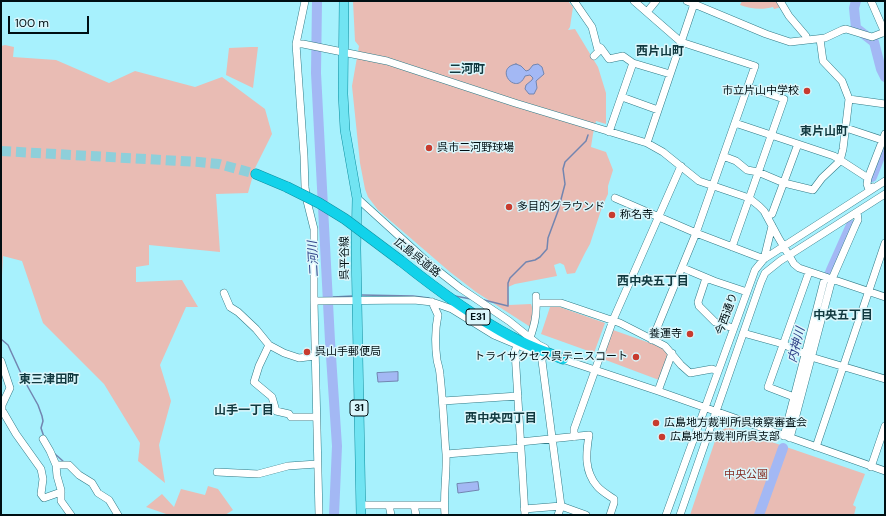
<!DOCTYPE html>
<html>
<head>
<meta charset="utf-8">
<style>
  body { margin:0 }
  #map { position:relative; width:886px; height:516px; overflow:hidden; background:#a7f1fd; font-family:"DM Sans",sans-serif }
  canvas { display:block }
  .frame { position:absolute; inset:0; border:2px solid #000f13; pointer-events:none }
  .scale { position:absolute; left:8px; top:16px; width:81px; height:18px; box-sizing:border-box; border:2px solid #000f13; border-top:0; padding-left:5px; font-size:12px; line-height:14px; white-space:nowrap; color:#000f13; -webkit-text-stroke:3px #daf6fb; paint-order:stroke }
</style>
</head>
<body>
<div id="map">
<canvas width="886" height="516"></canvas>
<div class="frame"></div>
<div class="scale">100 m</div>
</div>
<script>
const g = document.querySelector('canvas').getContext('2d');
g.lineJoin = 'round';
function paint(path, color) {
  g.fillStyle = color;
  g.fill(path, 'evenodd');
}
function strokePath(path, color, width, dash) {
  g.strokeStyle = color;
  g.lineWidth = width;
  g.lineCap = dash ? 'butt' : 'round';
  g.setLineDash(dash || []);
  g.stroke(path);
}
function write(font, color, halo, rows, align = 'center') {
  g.font = font + ' "DM Sans","Noto Sans JP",sans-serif';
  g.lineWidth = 3;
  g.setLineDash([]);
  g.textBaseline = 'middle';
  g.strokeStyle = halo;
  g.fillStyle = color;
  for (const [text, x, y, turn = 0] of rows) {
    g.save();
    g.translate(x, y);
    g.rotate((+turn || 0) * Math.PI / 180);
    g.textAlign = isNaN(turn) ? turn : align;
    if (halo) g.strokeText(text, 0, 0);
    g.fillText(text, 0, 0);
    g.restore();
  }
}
paint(new Path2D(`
  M 353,1 L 568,1 L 573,7 L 570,27 L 568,30 L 575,29 L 598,67 L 606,93 L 606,124 L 596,121 L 593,134 L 591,147 L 606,152 L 613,170 L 608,186 L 608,194 L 602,207 L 590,244 L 585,253 L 575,273 L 567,274 L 564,265 L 560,263 L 554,265 L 557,276 L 515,284 L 508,287 L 509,305 L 531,304 L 534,313 L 532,328 L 476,292 L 450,272 L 378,210 L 368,197 L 365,189 L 360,163 L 352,86 L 359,46 L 355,41 Z
  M 742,1 L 779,1 L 782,7 L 774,9 L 773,7 C 763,10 750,9 740,5 Z
  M 5,45 L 14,47 L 13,57 L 56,60 L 109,83 L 135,71 L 195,87 L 222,77 L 265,109 L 272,134 L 255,168 L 248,193 L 216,194 L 220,252 L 149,245 L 149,265 L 136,267 L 136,282 L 182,280 L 198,307 L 186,307 L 160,365 L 171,401 L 159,445 L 165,483 L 138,461 L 140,443 L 104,384 L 43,323 L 22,261 L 3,256 L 1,295 L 1,46 Z
  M 251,47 L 258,47 L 253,88 L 226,75 L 229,48 Z
  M 551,304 L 605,323 L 594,353 L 541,334 Z
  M 613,330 L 664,348 L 668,355 L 659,380 L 603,359 Z
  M 728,427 L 865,474 L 853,505 L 856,507 L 854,515 L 690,515 L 718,432 Z
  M 208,486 L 218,489 L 233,510 L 225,515 L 182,515 L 181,514 L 166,514 L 146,507 L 162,494 L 174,507 L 181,489 L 205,495 Z`), '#e9bcb4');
const water = new Path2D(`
  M 516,64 L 521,66 L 526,71 L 529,70 L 533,65 L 538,64 L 542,67 L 544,74 L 536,81 L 537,88 L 534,94 L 529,94 L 525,89 L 526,85 L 532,80 L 533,78 L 530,75 L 525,76 C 516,97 493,68 516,64 Z
  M 398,372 L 398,381 L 378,382 L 377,373 Z
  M 478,482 L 479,490 L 458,493 L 457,484 Z`);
paint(water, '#a3b8f4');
strokePath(water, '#7285b0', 1);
strokePath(new Path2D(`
  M 361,295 L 413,296 L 429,298
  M 455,296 L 471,299
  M 333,297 L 353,296
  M 484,300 L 508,306 L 508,283 L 510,278 L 526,262 L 535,260 L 540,257 L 547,249 L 548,238 L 558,211 L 565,184 L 563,169 L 565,162 L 586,141 L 588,135
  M 1,339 L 8,345 L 24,380 L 38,405 L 42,416 L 43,421 L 41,428 L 44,437
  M 55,454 L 64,462`), '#7285b0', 1.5);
strokePath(new Path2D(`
  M 317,1 L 316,73 L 330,341 L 337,446 L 334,515
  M 856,1 L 854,8 L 856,28 L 874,42 L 881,69 L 885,77
  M 872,177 L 885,144
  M 825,286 L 831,270 L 851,225
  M 759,515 L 783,448`), '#a3b8f4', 10);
strokePath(new Path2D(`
  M 1,151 L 199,162 L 219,164 L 256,174`), '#8ecfda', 10, [10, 5]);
const minor = new Path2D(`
  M 305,1 L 296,44 L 304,156 L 305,187 L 307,201 L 314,229 L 314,301 L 319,515
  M 574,1 L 592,27 L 598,50 L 598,52 L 594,56
  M 634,1 L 681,42 L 755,66 L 696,233 L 652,340
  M 687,1 L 766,34 L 790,42 L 825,38 L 842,30 L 846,29 L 872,37 L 885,32
  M 780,1 L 789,16 L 806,36 L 807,40
  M 871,1 L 885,33
  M 647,12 L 656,1
  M 296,44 L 303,44 L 387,61 L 515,103 L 647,143 L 663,152 L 699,181 L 749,198 L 759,206 L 764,211 L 778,237 L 794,264 L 799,268 L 885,297
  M 597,46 L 601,48 L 609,59 L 623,56 L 633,63 L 670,74
  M 622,97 L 658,110
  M 849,99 L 885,104
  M 735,123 L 834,156 L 868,178
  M 846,128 L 885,141
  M 609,132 L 633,63
  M 647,143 L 694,4
  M 723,156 L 736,161 L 747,170 L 758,172 L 784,183 L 813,190 L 822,178 L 840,161 L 843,149 L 849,99 L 842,81 L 823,61 L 820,39
  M 873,187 L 869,190 L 867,184 L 868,178 L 885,134
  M 357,198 L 432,266 L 460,288 L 509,321 L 539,345 L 545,348
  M 615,198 L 696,233 L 764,259 L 772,226
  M 767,216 L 772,214 L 798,144
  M 732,247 L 784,99 L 748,87
  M 683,268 L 714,281 L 747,292
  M 706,278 L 698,302 L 699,306 L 715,322 L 733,328
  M 224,293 L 230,307 L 238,312 L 256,329 L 269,345 L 284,353 L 299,358 L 315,356
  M 536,296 L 536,303 L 561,303 L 620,323 L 665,346 L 681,365 L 690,373 L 712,369 L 718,371
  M 314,301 L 414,300 L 432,302 L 452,309 L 494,335 L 532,351
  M 432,302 L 438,315 C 435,329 435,345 437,360 C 438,365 440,370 440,375 C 443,401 444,428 446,454 C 447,475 443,494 445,515
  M 743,333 L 783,344 L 811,357 L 885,379
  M 530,338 C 534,326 537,316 536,303
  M 269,345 L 259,366 L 254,382 L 272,397 L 276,411 L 289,414 L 291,417 L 316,417
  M 517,346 L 515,351 L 525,515
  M 543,355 L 542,361 L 561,506 L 558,515
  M 559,358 L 658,391 L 885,471
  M 1,361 L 10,388 L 2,405 L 2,410 L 16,434 L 41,469 L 43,479 L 41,494 L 44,498 L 61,492
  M 658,391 L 672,353
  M 794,397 L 768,387 L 809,272
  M 443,401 L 518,396
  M 784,436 L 825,277
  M 574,437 L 574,429 L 613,320 L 681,166
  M 790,438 L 832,279 L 856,224 L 858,220 L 857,212
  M 43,439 L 50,451 L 56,465 L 57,476 L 61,490 L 61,501 L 71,515
  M 520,442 L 589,435 C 586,453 584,471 597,486 C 601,491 608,495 614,499 L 614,503 L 610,515
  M 816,447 L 885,243
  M 446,454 L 521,448
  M 56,465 L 69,465 L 79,475 L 92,483 L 98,493 L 109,500 L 118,515
  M 871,467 L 885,426
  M 217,472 L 258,474 L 288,466 L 317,464
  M 361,505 L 444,505
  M 389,505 L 391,515
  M 414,505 L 416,515
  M 524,509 L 561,506 L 586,515
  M 666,515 L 755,270 L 764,259 L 885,181
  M 680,515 L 761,282 L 765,273 L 780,261 L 885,194`);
const major = new Path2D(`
  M 344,1 L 343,94 L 345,130 L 357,198 L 356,248 L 361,515`);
const highway = new Path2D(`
  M 256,174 L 287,187
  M 401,261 C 436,289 472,316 512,337 C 528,346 546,352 563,359`);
strokePath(minor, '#317b87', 8);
strokePath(major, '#0c8e9f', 10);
strokePath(highway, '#0c8e9f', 11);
strokePath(minor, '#fff', 7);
strokePath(major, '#71e4f2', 9);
strokePath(highway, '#12d2ea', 10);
const highwayBridge = new Path2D(`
  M 287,187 L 319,203 L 345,219 L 401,261`);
strokePath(highwayBridge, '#0c8e9f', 11, []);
strokePath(highwayBridge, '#12d2ea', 10);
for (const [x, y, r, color] of [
  [807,91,4,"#c83b2e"],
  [429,148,4,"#c83b2e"],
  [509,207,4,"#c83b2e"],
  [612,215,4,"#c83b2e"],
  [690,334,4,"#c83b2e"],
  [307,352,4,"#c83b2e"],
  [636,357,4,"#c83b2e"],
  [656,423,4,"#c83b2e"],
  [662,437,4,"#c83b2e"]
]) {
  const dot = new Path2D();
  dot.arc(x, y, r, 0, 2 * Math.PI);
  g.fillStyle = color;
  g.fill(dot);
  strokePath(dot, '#daf6fb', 1.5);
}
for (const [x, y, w] of [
  [478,317,24],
  [359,408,18]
]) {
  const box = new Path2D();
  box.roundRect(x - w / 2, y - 8, w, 16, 3);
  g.fillStyle = '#daf6fb';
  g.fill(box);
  strokePath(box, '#000f13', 1);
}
write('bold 10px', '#000f13', null, [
  ["E31",478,317],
  ["31",359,408]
]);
write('11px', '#000f13', '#daf6fb', [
  ["市立片山中学校",799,91,"right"],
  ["呉市二河野球場",437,148],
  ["多目的グラウンド",517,207],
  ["称名寺",620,215],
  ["養運寺",682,334,"right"],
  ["呉山手郵便局",315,352],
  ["トライサクセス呉テニスコート",628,357,"right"],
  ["広島地方裁判所呉検察審査会",664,423],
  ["広島地方裁判所呉支部",670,437]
], 'left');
write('11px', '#000f13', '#daf6fb', [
  ["呉平谷線",345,258,-90],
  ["広島呉道路",417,258,38],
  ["今西通り",727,314,-70]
]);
write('11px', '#853027', '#daf6fb', [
  ["中央公園",746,475]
]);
write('bold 12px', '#11393f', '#daf6fb', [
  ["西片山町",660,52],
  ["二河町",467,70],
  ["東片山町",824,132],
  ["西中央五丁目",653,282],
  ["中央五丁目",843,316],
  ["東三津田町",49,380],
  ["山手一丁目",244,411],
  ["西中央四丁目",501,419]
]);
write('italic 12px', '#304288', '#daf6fb', [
  ["二河川",314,259,-93],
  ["内神川",797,345,-76]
]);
</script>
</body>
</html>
